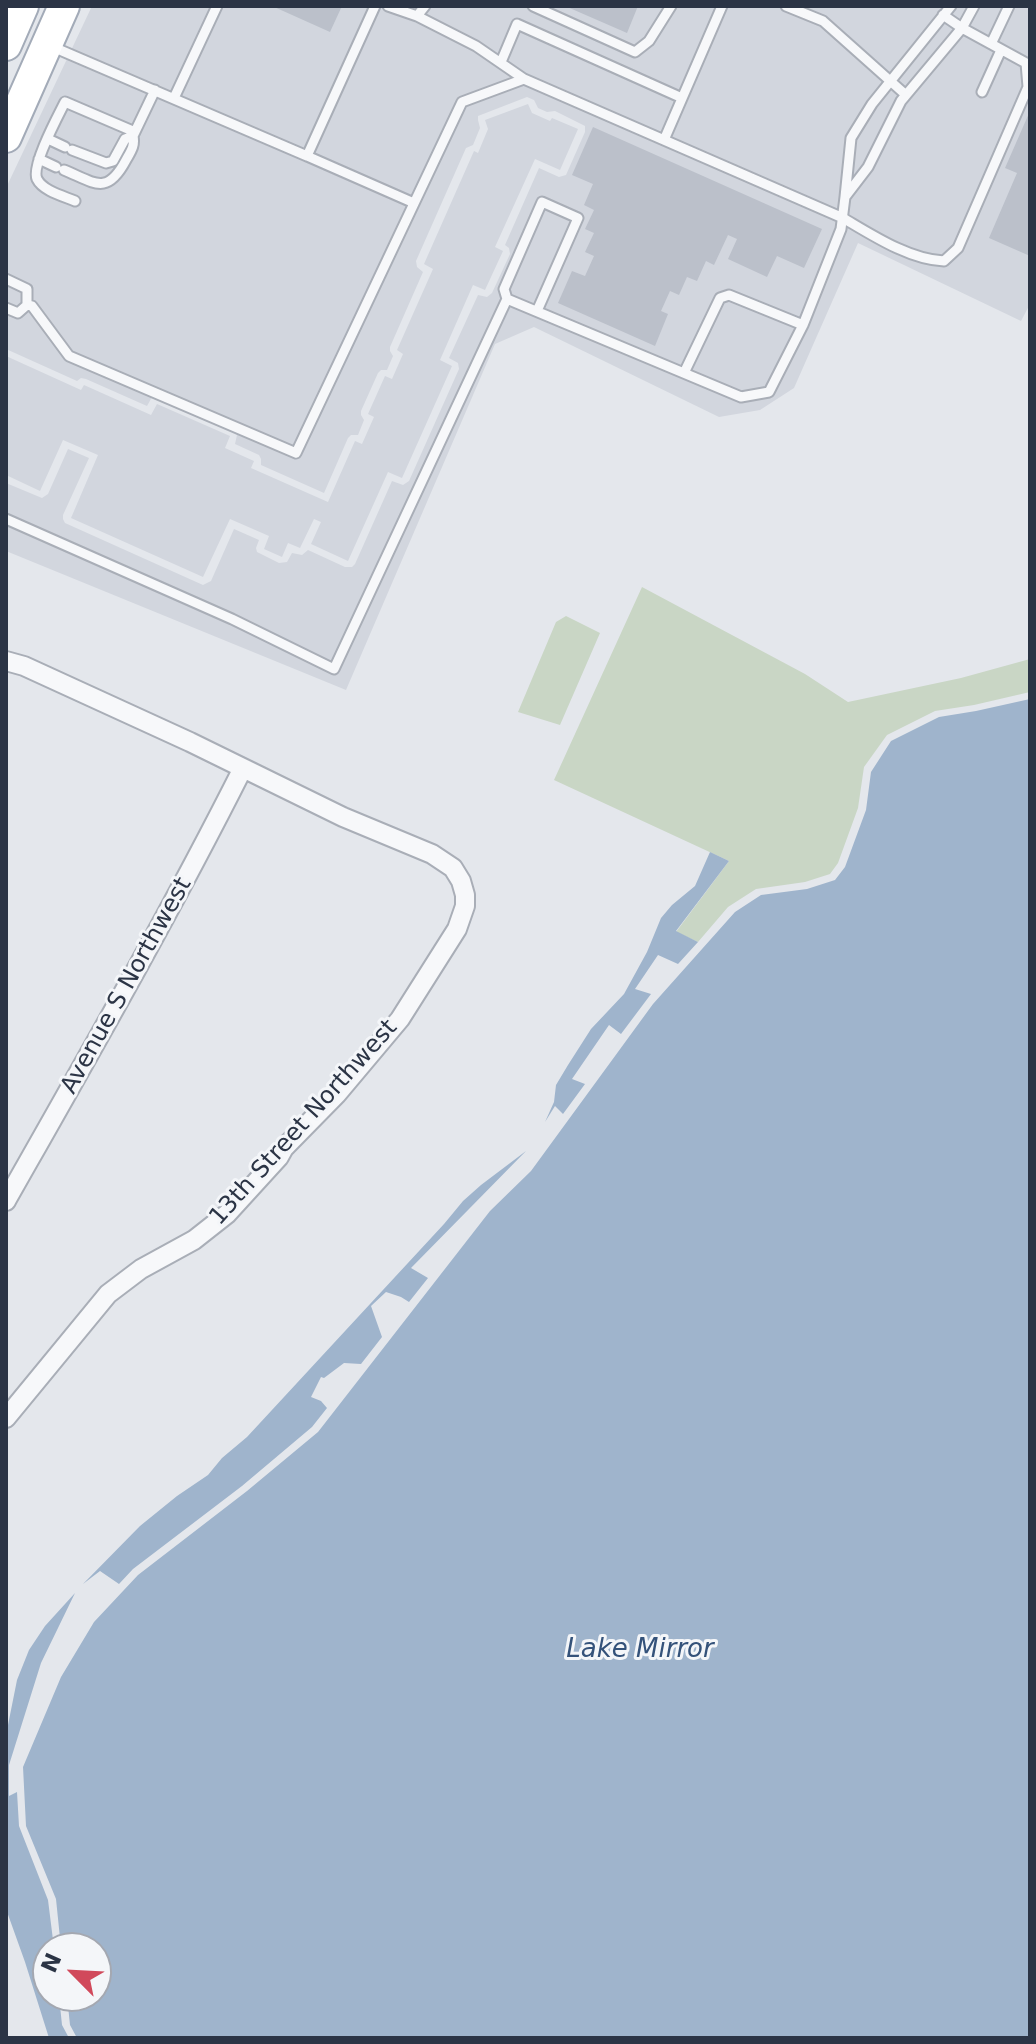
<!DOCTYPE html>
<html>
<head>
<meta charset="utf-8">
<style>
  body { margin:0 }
  #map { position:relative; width:1036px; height:2044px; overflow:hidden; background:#e4e7ec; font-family:"DejaVu Sans",sans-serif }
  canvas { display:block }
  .frame { position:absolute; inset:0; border:8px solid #2b3445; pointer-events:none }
  .north { position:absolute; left:32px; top:1932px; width:80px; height:80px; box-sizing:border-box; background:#f4f6f9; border:2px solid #a4a8b1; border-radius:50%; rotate:294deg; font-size:22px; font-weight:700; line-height:32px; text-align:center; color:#2b3445 }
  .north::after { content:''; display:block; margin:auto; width:28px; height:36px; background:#d1495b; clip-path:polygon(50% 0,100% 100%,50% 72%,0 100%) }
</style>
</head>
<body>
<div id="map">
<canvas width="1036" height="2044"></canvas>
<div class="frame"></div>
<div class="north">N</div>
</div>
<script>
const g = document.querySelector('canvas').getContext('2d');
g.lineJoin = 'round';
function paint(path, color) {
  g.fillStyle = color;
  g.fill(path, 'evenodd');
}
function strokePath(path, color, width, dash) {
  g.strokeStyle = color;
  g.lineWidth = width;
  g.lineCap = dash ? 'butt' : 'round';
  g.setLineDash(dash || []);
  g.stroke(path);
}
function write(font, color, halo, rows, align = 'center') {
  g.font = font + ' "DejaVu Sans",sans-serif';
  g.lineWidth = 6;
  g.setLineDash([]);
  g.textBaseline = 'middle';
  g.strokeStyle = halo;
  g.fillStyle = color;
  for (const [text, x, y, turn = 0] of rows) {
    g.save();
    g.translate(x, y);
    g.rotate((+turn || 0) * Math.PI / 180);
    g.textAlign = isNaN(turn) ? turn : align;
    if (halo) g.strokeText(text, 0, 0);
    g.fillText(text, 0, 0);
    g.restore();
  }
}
paint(new Path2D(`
  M 92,6 L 1030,6 L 1030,304 L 1021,321 L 858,243 L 794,388 L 760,410 L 719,417 L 534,327 L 495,344 L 346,690 L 6,551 L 6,483 L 42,498 L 48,494 L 68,449 L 89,458 L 63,515 L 63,519 L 65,523 L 203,585 L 211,581 L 234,529 L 259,540 L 256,548 L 257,552 L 279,563 L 287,562 L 292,553 L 302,555 L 308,550 L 345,567 L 352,567 L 355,564 L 392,481 L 403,485 L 409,481 L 459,369 L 458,363 L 449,358 L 478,295 L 487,297 L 492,293 L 510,254 L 509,248 L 505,245 L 539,168 L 559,177 L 566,175 L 585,132 L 585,126 L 555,111 L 547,112 L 538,108 L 534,100 L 527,97 L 478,116 L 478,120 L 480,128 L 473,145 L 466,148 L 416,261 L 417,267 L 423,272 L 390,347 L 390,351 L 393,356 L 387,370 L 381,370 L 378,373 L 361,411 L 361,415 L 364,420 L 358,435 L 351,435 L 348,438 L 324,493 L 261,465 L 261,459 L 259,455 L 235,444 L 237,435 L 233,430 L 157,397 L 152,397 L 147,406 L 86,379 L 81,378 L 77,381 L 6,349 L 6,188 Z
  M 528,104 L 532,113 L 550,121 L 552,118 L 578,129 L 560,170 L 535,159 L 495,247 L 503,251 L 485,290 L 473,285 L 440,360 L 452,366 L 402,478 L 388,472 L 348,561 L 311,544 L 321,522 L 314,519 L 300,548 L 288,543 L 282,557 L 264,549 L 269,536 L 230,519 L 203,577 L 71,518 L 98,455 L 63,440 L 40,491 L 6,475 L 6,431 L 8,426 L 6,424 L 6,356 L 81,390 L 84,385 L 151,415 L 157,404 L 230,436 L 225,448 L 254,461 L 251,468 L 328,502 L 355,441 L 362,444 L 374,417 L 368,414 L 385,376 L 392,379 L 403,354 L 397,350 L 433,269 L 424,264 L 474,151 L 478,153 L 488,129 L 485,120 Z`), '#d2d6de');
paint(new Path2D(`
  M 642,587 L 805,674 L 848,702 L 961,678 L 1030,659 L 1030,692 L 974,705 L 935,711 L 887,735 L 864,767 L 858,808 L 838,863 L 830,874 L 805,882 L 756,889 L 728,907 L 698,942 L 676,932 L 729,861 L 554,780 Z
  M 566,616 L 600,633 L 560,725 L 518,712 L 556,622 Z`), '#c9d6c5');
paint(new Path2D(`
  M 1030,699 L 1030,2038 L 77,2038 L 70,2025 L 67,1996 L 96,1996 L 96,1948 L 61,1948 L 56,1899 L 26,1826 L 23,1767 L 61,1677 L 94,1622 L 138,1575 L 247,1491 L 318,1432 L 490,1211 L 531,1171 L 653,1004 L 735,912 L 761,895 L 807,889 L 835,880 L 845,867 L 866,810 L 871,772 L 891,741 L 939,717 L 976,711 Z
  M 710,852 L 729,861 L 676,931 L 698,942 L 678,964 L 658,955 L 635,989 L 651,994 L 621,1034 L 609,1025 L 572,1079 L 585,1084 L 563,1114 L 555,1106 L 545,1122 L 554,1102 L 556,1085 L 568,1065 L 591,1029 L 624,994 L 647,952 L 661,918 L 672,905 L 695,886 Z
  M 526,1151 L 411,1268 L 428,1278 L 409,1302 L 401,1297 L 386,1292 L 371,1306 L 382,1337 L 361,1364 L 344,1363 L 324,1378 L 321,1377 L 311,1397 L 321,1401 L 327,1408 L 312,1427 L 242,1486 L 133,1569 L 119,1584 L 100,1571 L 83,1584 L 140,1526 L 177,1496 L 208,1475 L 222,1458 L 247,1437 L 444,1224 L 463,1201 L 481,1185 Z
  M 75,1593 L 41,1663 L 9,1765 L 9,1796 L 17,1792 L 19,1826 L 48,1900 L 54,1948 L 48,1948 L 48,1996 L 59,1996 L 62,2025 L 69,2038 L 49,2038 L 25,1962 L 6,1909 L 6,1735 L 17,1680 L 29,1650 L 45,1626 Z`), '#9fb4cc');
paint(new Path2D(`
  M 272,6 L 342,6 L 330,32 Z
  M 565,6 L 638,6 L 627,33 Z
  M 1030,111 L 1030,256 L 989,238 L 1017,173 L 1005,168 Z
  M 593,127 L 822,229 L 804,268 L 777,256 L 767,277 L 728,259 L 737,239 L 728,235 L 714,265 L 706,261 L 697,281 L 687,277 L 679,295 L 670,291 L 661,311 L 668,314 L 655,346 L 558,303 L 572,271 L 585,276 L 594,256 L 585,252 L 594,233 L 585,229 L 594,210 L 584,205 L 593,184 L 572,175 Z`), '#bbc0ca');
const lane = new Path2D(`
  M 388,6 L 417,16 L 425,6
  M 533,6 L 635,52 L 649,41 L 671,6
  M 786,6 L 823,21 L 906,95
  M 951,6 L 872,104 L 851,138 L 845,197 L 868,167 L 901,101 L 962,28 L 974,6
  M 417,16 L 476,46 L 524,79
  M 991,44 L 1009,6
  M 53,47 L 307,156 L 375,6
  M 501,62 L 517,24 L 682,98
  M 982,92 L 1001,50
  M 174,98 L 217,6
  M 48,139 L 65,147
  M 664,140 L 722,6
  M 72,150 L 106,163 L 113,161 L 125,139 L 133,136
  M 307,156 L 414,203
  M 39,159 L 56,167
  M 64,170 C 95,183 107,196 126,160 C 131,151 135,146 133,136 L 155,90
  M 75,201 C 63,196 43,191 37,179 C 31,166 58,116 65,102 L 135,132
  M 6,279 L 27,289 L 27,305 L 18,313 L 6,308
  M 507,299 L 504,289 L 542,202 L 578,218 L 537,311
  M 27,305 L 32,306 L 69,356 L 296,453 L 462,102 L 524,79 L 843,218 C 872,235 910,260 944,261 L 958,248 L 1028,87 L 1026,63 L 962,28 L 943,15
  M 684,373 L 720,298 L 729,295 L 803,325
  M 6,519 L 232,619 L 334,669 L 507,299 L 741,397 L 769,392 L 803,325 L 841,229 L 845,197`);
const street = new Path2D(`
  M 6,661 L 24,666 L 190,742 L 343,817 L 432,854 L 453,868 L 461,881 L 465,895 L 465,906 L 457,929 L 400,1019 L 337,1094 L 284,1148 L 279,1157 L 227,1214 L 194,1240 L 141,1269 L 108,1294 L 6,1418
  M 6,1201 C 87,1058 169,915 243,768`);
const primary = new Path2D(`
  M 6,45 L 23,6
  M 6,137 L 64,6`);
strokePath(lane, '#a9aeb7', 13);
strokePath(street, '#a9aeb7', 22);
strokePath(primary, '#a3abb8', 34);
strokePath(lane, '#f7f8fa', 9);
strokePath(street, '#f7f8fa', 18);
strokePath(primary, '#fff', 30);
write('24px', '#2b3445', '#f4f6f9', [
  ["Avenue S Northwest",127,986,-61],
  ["13th Street Northwest",304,1123,-48]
]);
write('italic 26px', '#34527a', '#f4f6f9', [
  ["Lake Mirror",640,1650]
]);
</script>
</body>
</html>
